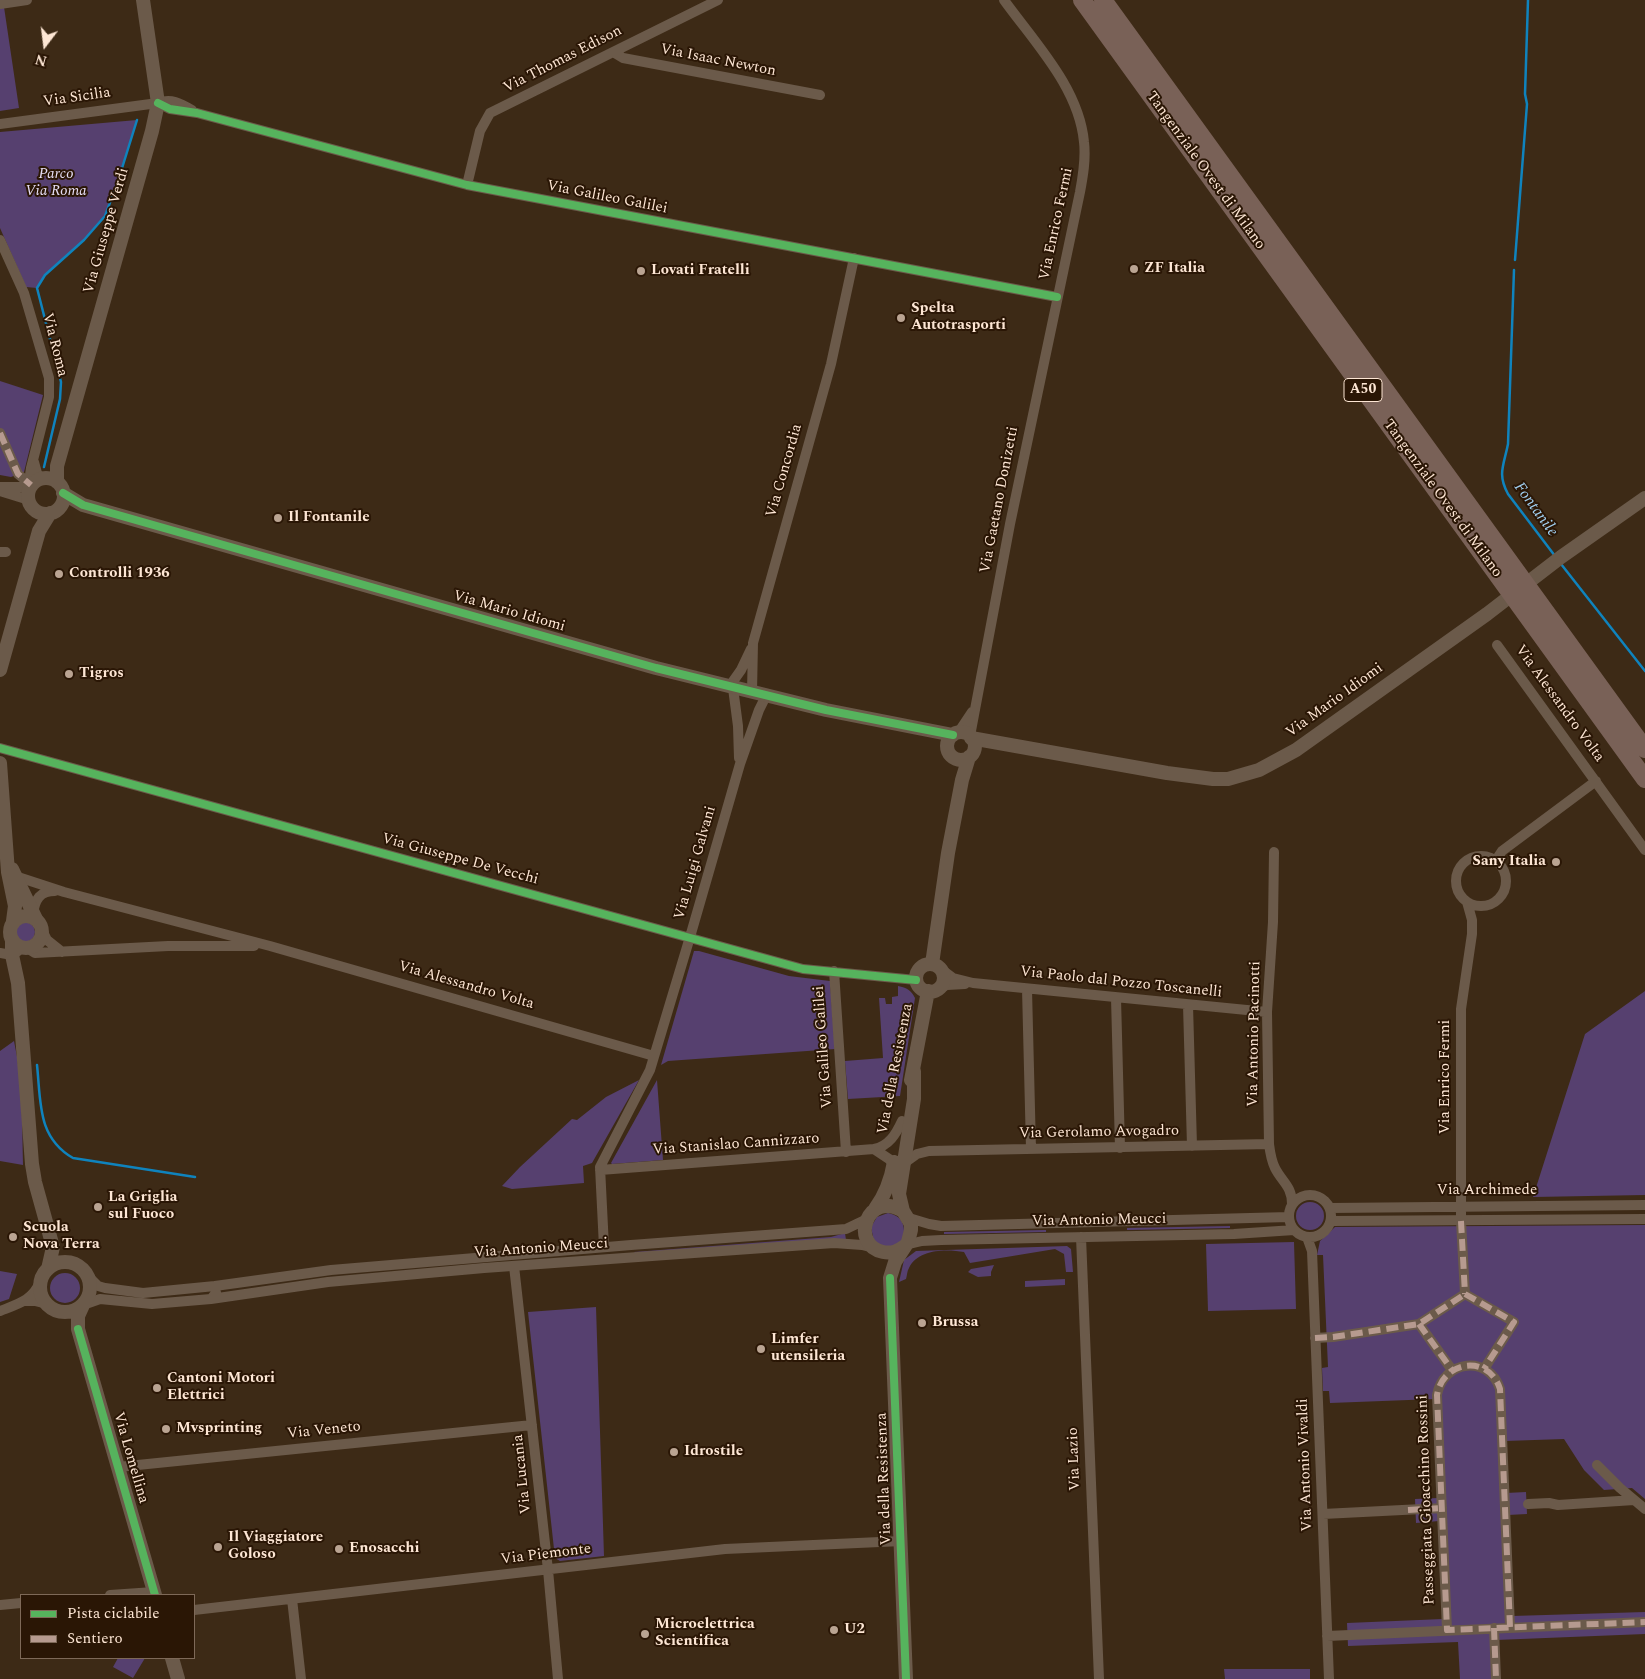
<!DOCTYPE html>
<html>
<head>
<meta charset="utf-8">
<style>
  body { margin:0 }
  #map { position:relative; width:1645px; height:1679px; overflow:hidden; background:#3d2a16; font-family:Spectral,serif }
  canvas { display:block }
  .legend { position:absolute; left:20px; top:1594px; width:175px; height:65px; box-sizing:border-box; background:#2a1605; border:1px solid #7e6958; margin:0; padding:6px 9px; list-style:none; font-size:15px; color:#fde6d4 }
  .legend li { display:flex; align-items:center; gap:10px; height:25px }
  .legend b { width:25px; border:1px solid #7e6958 }
  .north { position:absolute; left:20px; top:20px; width:50px; height:50px; -webkit-text-stroke:4px #2a1605; paint-order:stroke; rotate:195deg; font-size:14px; font-weight:700; line-height:20px; text-align:center; color:#fde6d4 }
  .north::after { content:''; display:block; margin:auto; width:18px; height:22px; background:#fde6d4; clip-path:polygon(50% 0,100% 100%,50% 72%,0 100%) }
</style>
</head>
<body>
<div id="map">
<canvas width="1645" height="1679"></canvas>
<ul class="legend">
<li><b style="height:6px;background:#56b35d"></b>Pista ciclabile</li>
<li><b style="height:6px;background:#b69a8f"></b>Sentiero</li>
</ul>
<div class="north">N</div>
</div>
<script>
const g = document.querySelector('canvas').getContext('2d');
g.lineJoin = 'round';
function paint(path, color) {
  g.fillStyle = color;
  g.fill(path, 'evenodd');
}
function strokePath(path, color, width, dash) {
  g.strokeStyle = color;
  g.lineWidth = width;
  g.lineCap = dash ? 'butt' : 'round';
  g.setLineDash(dash || []);
  g.stroke(path);
}
function write(font, color, halo, rows, align = 'center') {
  g.font = font + ' Spectral,serif';
  g.lineWidth = 4;
  g.setLineDash([]);
  g.textBaseline = 'middle';
  g.strokeStyle = halo;
  g.fillStyle = color;
  for (const [text, x, y, turn = 0] of rows) {
    g.save();
    g.translate(x, y);
    g.rotate((+turn || 0) * Math.PI / 180);
    g.textAlign = isNaN(turn) ? turn : align;
    if (halo) g.strokeText(text, 0, 0);
    g.fillText(text, 0, 0);
    g.restore();
  }
}
paint(new Path2D(`
  M 4,7 L 19,108 L 0,111 L 0,8 Z
  M 137,120 L 118,181 L 105,216 L 84,240 L 45,275 L 37,288 L 26,287 L 0,228 L 0,132 Z
  M 0,381 L 43,395 L 24,472 L 11,477 L 0,475 Z
  M15 932a10 10 0 1 1 20 0a10 10 0 1 1-20 0Z
  M 694,951 L 699,951 L 789,976 L 830,981 L 835,1049 L 668,1061 L 661,1065 Z
  M 898,986 C 907,988 911,990 915,998 L 900,1096 L 848,1099 L 845,1061 L 883,1058 L 879,998 L 885,998 L 886,1004 L 892,1004 L 892,997 L 898,996 Z
  M 1645,991 L 1645,1195 L 1533,1197 L 1585,1034 Z
  M 14,1041 C 23,1081 22,1124 23,1165 L 0,1161 L 0,1051 Z
  M 639,1080 L 592,1163 L 583,1166 L 584,1183 L 512,1189 L 502,1186 L 520,1167 L 572,1119 L 577,1120 L 606,1097 Z
  M 657,1080 L 663,1160 L 612,1164 L 611,1163 Z
  M1296 1216a14 14 0 1 1 28 0a14 14 0 1 1-28 0Z
  M 888,1213 C 903,1216 906,1226 903,1240 L 889,1249 L 874,1242 L 871,1227 L 877,1217 Z
  M 1645,1225 L 1645,1499 L 1632,1488 L 1604,1490 L 1584,1470 L 1564,1439 L 1505,1441 L 1506,1493 L 1526,1492 L 1527,1514 L 1508,1515 L 1512,1616 L 1645,1612 L 1645,1634 L 1496,1640 L 1498,1679 L 1460,1679 L 1458,1642 L 1348,1646 L 1347,1623 L 1443,1619 L 1439,1521 L 1416,1523 L 1415,1499 L 1438,1498 L 1435,1399 L 1330,1403 L 1329,1391 L 1323,1391 L 1322,1368 L 1328,1367 L 1323,1255 L 1317,1255 L 1320,1241 L 1335,1227 Z
  M 1230,1226 L 1230,1228 L 1127,1230 L 1127,1228 Z
  M 1046,1230 L 1046,1232 L 944,1234 L 944,1232 Z
  M 845,1233 L 846,1240 L 635,1253 L 634,1252 L 831,1237 Z
  M 1294,1242 L 1296,1309 L 1208,1311 L 1206,1244 Z
  M 1067,1246 L 1071,1249 L 1073,1272 L 1066,1272 L 1064,1254 L 1055,1249 L 970,1263 L 964,1252 C 946,1249 918,1249 909,1268 C 907,1271 907,1276 906,1279 L 899,1282 L 904,1260 L 916,1251 Z
  M 994,1265 L 991,1272 L 991,1276 L 978,1277 L 968,1272 L 971,1269 Z
  M 0,1271 L 17,1274 L 9,1299 L 0,1302 Z
  M50 1288a15 15 0 1 1 30 0a15 15 0 1 1-30 0Z
  M 1065,1279 L 1065,1285 L 1025,1287 L 1025,1281 Z
  M 596,1307 L 604,1556 L 560,1561 L 555,1558 L 528,1312 Z
  M 118,1658 L 145,1658 L 133,1678 L 113,1667 Z
  M 1310,1669 L 1310,1679 L 1225,1679 L 1224,1669 Z`), '#56406f');
strokePath(new Path2D(`
  M 1515,260 L 1527,104 L 1525,94 L 1528,0
  M 1514,270 L 1508,444 C 1504,465 1497,474 1508,494 L 1555,556
  M 44,467 L 60,399 L 61,382 L 37,288 L 45,275 L 84,240 L 105,216 L 118,181 L 137,120
  M 1561,564 L 1645,671
  M 37,1065 C 41,1102 37,1137 73,1158 L 195,1177`), '#0f83bd', 2.5);
strokePath(new Path2D(`
  M 0,4 L 27,0
  M 613,52 L 623,58 L 820,95
  M 158,103 L 170,109 L 197,113 L 467,185 L 1057,297
  M 0,124 L 158,103 C 171,98 180,103 192,110
  M 467,185 L 480,131 L 490,113 L 718,0
  M 0,240 L 24,293 L 49,378 L 49,397 L 31,468 L 30,475 L 33,484
  M 0,433 L 18,474 L 31,485
  M 34,462 L 37,473 L 41,478
  M 0,487 L 30,487
  M 0,491 L 29,500
  M 0,552 L 6,552
  M 1497,645 L 1645,850
  M 729,687 L 741,670 L 751,649
  M 733,688 L 738,726 L 739,758
  M 752,692 L 753,643 L 831,364 L 854,258
  M 958,733 L 972,712
  M 970,736 L 1010,524 L 1080,192 C 1083,176 1086,159 1084,142 C 1079,88 1035,43 1004,0
  M 0,748 L 803,969 L 916,980
  M 1274,852 L 1273,922 L 1267,1012 L 1269,1144 C 1270,1152 1271,1160 1275,1168 C 1282,1182 1292,1186 1292,1204
  M1456 881a25 25 0 1 1 50 0a25 25 0 1 1-50 0Z
  M 1496,860 L 1502,851 L 1596,781
  M 15,876 L 64,892 L 270,946 L 654,1056
  M 33,914 C 35,899 40,891 55,891
  M 42,930 L 47,940 L 62,952
  M 27,948 L 35,953 L 168,946 L 254,946
  M 0,953 L 12,955 L 18,951
  M 941,969 L 953,978 L 973,983 L 1267,1012
  M 834,971 L 846,1152
  M 938,989 L 947,985 L 965,984
  M 1027,989 L 1031,1149
  M 1116,998 L 1120,1148
  M 1188,1005 L 1192,1146
  M 874,1149 L 889,1159 L 893,1164
  M 903,1164 L 917,1154 L 929,1151 L 1269,1144
  M 600,1170 L 874,1149 C 889,1146 896,1134 902,1121
  M1289 1216a21 21 0 1 1 42 0a21 21 0 1 1-42 0Z
  M 1330,1208 L 1645,1205
  M 909,1218 L 929,1224 L 941,1226 L 1289,1217
  M 1331,1221 L 1645,1219
  M 1081,1237 L 1099,1679
  M 1307,1237 L 1312,1251 L 1329,1679
  M 905,1245 L 922,1241 L 941,1240 L 1234,1234 L 1294,1230
  M 604,1247 L 600,1167 L 650,1070 L 690,937 L 740,764 L 759,710 L 766,696
  M 514,1266 L 548,1570 L 558,1679
  M 215,1286 L 331,1270 L 631,1245 L 833,1230 L 846,1229 L 867,1219
  M 1465,1294 L 1461,1221 L 1461,1009 L 1472,934 L 1472,920 L 1467,902
  M 1465,1294 L 1514,1322 L 1484,1369
  M 211,1299 L 328,1282 L 484,1268 L 834,1243 L 862,1245 L 874,1248
  M 24,1301 L 35,1301 L 47,1304
  M 83,1305 L 100,1299 L 152,1304 L 211,1299 L 216,1293 L 215,1286 L 143,1293 L 105,1288 L 98,1286 L 88,1276
  M 0,1311 C 18,1304 32,1301 40,1282
  M 1419,1324 L 1452,1370
  M 1315,1338 L 1333,1337 L 1419,1324 L 1465,1294
  M 1597,1465 L 1620,1488 L 1645,1509
  M 118,1467 L 532,1425
  M 1528,1504 L 1549,1503 L 1558,1505 L 1634,1500
  M 1323,1514 L 1442,1508
  M 110,1595 L 154,1592
  M 292,1599 L 301,1679
  M 0,1605 L 21,1603
  M 194,1610 L 725,1549 L 902,1541
  M 1494,1628 L 1496,1679
  M 1447,1630 L 1437,1395 C 1443,1360 1489,1354 1500,1389 L 1510,1627
  M 1327,1636 L 1645,1622`), '#6b5a4a', 10);
strokePath(new Path2D(`
  M28 496a18 18 0 1 1 36 0a18 18 0 1 1-36 0Z
  M 57,482 L 57,466 L 152,131 L 158,103 L 143,0
  M 63,493 L 83,505 L 656,668 L 826,710 L 953,735
  M 0,670 L 39,531 L 50,513
  M947 746a14 14 0 1 1 28 0a14 14 0 1 1-28 0Z
  M 971,738 L 1167,773 L 1213,779 L 1228,779 L 1259,770 L 1296,750 L 1487,614 L 1561,557 L 1645,498
  M 0,763 L 8,872 L 15,906 L 13,921
  M 12,869 L 36,919
  M10 932a16 16 0 1 1 32 0a16 16 0 1 1-32 0Z
  M 12,941 L 12,955 L 18,983 L 32,1164 L 35,1182 L 53,1247 L 48,1269
  M 932,964 L 948,853 L 962,780 L 969,757
  M916 978a14 14 0 1 1 28 0a14 14 0 1 1-28 0Z
  M 911,1080 L 928,991
  M 875,1209 C 886,1194 891,1180 894,1162
  M 903,1211 C 867,1189 849,1245 883,1252 C 892,1254 898,1251 905,1246
  M40 1287a25 25 0 1 1 50 0a25 25 0 1 1-50 0Z
  M 83,1305 L 78,1316 L 78,1329 L 155,1595
  M 172,1658 L 178,1679
  M 906,1679 L 890,1278 L 895,1262 L 908,1242 L 911,1230 L 911,1224 L 903,1211 L 899,1194 L 914,1099 L 914,1071`), '#6b5a4a', 14);
strokePath(new Path2D(`
  M 1082,0 L 1645,779
  M 1103,0 L 1645,749`), '#796157', 18);
strokePath(new Path2D(`
  M 0,433 L 18,474 L 31,485
  M 1461,1221 L 1465,1294
  M 1465,1294 L 1514,1322 L 1484,1369
  M 1419,1324 L 1452,1370
  M 1315,1338 L 1333,1337 L 1419,1324 L 1465,1294
  M 1408,1510 L 1442,1508
  M 1510,1627 L 1500,1389 C 1489,1354 1443,1360 1437,1395 L 1447,1630 L 1645,1622
  M 1494,1628 L 1496,1679`), '#b69a8f', 6, [12, 6]);
strokePath(new Path2D(`
  M 158,103 L 170,109 L 197,113 L 467,185 L 1057,297
  M 63,493 L 83,505 L 656,668 L 826,710 L 953,735
  M 0,748 L 803,969 L 916,980
  M 890,1278 L 906,1679
  M 78,1329 L 155,1595`), '#56b35d', 8);
for (const [x, y, r, color] of [
  [1134,269,5,"#baa492"],
  [641,271,5,"#baa492"],
  [901,318,5,"#baa492"],
  [278,518,5,"#baa492"],
  [59,574,5,"#baa492"],
  [69,674,5,"#baa492"],
  [1556,862,5,"#baa492"],
  [98,1207,5,"#baa492"],
  [13,1237,5,"#baa492"],
  [922,1323,5,"#baa492"],
  [761,1349,5,"#baa492"],
  [157,1388,5,"#baa492"],
  [166,1429,5,"#baa492"],
  [674,1452,5,"#baa492"],
  [218,1547,5,"#baa492"],
  [339,1549,5,"#baa492"],
  [834,1630,5,"#baa492"],
  [645,1634,5,"#baa492"]
]) {
  const dot = new Path2D();
  dot.arc(x, y, r, 0, 2 * Math.PI);
  g.fillStyle = color;
  g.fill(dot);
  strokePath(dot, '#2a1605', 2);
}
for (const [x, y, w] of [
  [1363,390,38]
]) {
  const box = new Path2D();
  box.roundRect(x - w / 2, y - 11.5, w, 23, 4);
  g.fillStyle = '#2a1605';
  g.fill(box);
  strokePath(box, '#fde6d4', 1);
}
write('bold 14px', '#fde6d4', null, [
  ["A50",1363,390]
]);
write('15px', '#fde6d4', '#2a1605', [
  ["Via Thomas Edison",563,60,-27],
  ["Via Isaac Newton",718,61,11],
  ["Via Sicilia",77,98,-8],
  ["Tangenziale Ovest di Milano",1205,171,54],
  ["Via Galileo Galilei",607,198,11],
  ["Via Enrico Fermi",1057,224,-78],
  ["Via Giuseppe Verdi",107,231,-74],
  ["Via Roma",54,345,76],
  ["Via Concordia",785,471,-74],
  ["Tangenziale Ovest di Milano",1442,499,54],
  ["Via Gaetano Donizetti",1000,500,-79],
  ["Via Mario Idiomi",509,612,16],
  ["Via Mario Idiomi",1335,701,-36],
  ["Via Alessandro Volta",1559,704,54],
  ["Via Giuseppe De Vecchi",460,860,15],
  ["Via Luigi Galvani",696,863,-74],
  ["Via Paolo dal Pozzo Toscanelli",1121,983,6],
  ["Via Alessandro Volta",466,986,16],
  ["Via Antonio Pacinotti",1255,1034,-89],
  ["Via Galileo Galilei",824,1047,-94],
  ["Via della Resistenza",896,1069,-79],
  ["Via Enrico Fermi",1446,1077,-90],
  ["Via Gerolamo Avogadro",1099,1133,-1],
  ["Via Stanislao Cannizzaro",736,1145,-4],
  ["Via Archimede",1487,1191],
  ["Via Antonio Meucci",1099,1221,-1],
  ["Via Antonio Meucci",541,1249,-4],
  ["Via Veneto",324,1431,-6],
  ["Via Lomellina",130,1458,74],
  ["Via Lazio",1075,1459,-92],
  ["Via Antonio Vivaldi",1306,1465,-92],
  ["Via Lucania",523,1474,-96],
  ["Via della Resistenza",885,1479,-92],
  ["Passeggiata Gioacchino Rossini",1427,1500,-92],
  ["Via Piemonte",546,1555,-7]
]);
write('italic 15px', '#e6def6', '#2a1605', [
  ["Parco",56,175],
  ["Via Roma",56,192]
]);
write('bold 15px', '#fde6d4', '#2a1605', [
  ["ZF Italia",1144,269],
  ["Lovati Fratelli",651,271],
  ["Spelta",911,309],
  ["Autotrasporti",911,326],
  ["Il Fontanile",288,518],
  ["Controlli 1936",69,574],
  ["Tigros",79,674],
  ["Sany Italia",1546,862,"right"],
  ["La Griglia",108,1198],
  ["sul Fuoco",108,1215],
  ["Scuola",23,1228],
  ["Nova Terra",23,1245],
  ["Brussa",932,1323],
  ["Limfer",771,1340],
  ["utensileria",771,1357],
  ["Cantoni Motori",167,1379],
  ["Elettrici",167,1396],
  ["Mvsprinting",176,1429],
  ["Idrostile",684,1452],
  ["Il Viaggiatore",228,1538],
  ["Goloso",228,1555],
  ["Enosacchi",349,1549],
  ["Microelettrica",655,1625],
  ["Scientifica",655,1642],
  ["U2",844,1630]
], 'left');
write('italic 16px', '#a1cff1', '#2a1605', [
  ["Fontanile",1535,510,54]
]);
</script>
</body>
</html>
